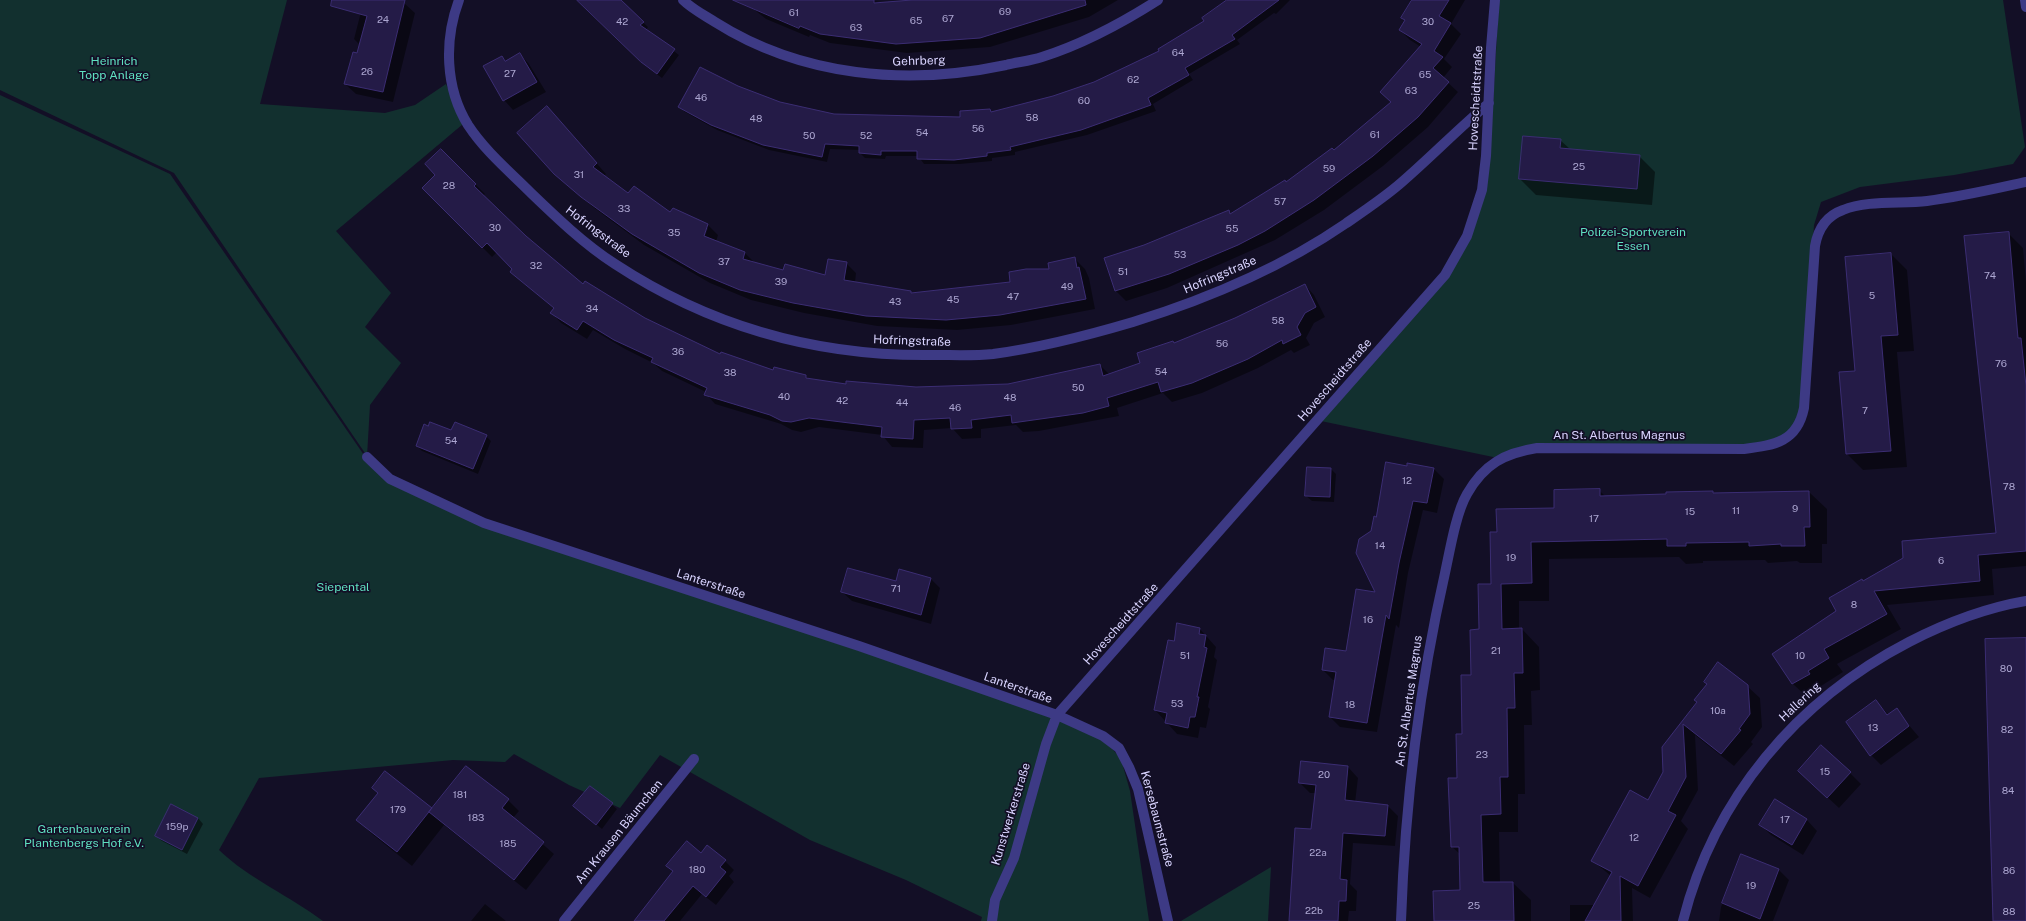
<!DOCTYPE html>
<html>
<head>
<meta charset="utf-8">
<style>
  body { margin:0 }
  canvas { display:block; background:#130f26 }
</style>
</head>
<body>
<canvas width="2026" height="921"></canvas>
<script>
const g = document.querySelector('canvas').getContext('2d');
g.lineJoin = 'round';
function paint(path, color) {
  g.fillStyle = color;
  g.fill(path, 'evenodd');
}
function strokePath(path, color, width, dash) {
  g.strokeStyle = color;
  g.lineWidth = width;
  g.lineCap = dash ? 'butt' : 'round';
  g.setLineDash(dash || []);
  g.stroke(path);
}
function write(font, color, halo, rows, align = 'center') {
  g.font = font + ' "Public Sans",sans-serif';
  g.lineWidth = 3.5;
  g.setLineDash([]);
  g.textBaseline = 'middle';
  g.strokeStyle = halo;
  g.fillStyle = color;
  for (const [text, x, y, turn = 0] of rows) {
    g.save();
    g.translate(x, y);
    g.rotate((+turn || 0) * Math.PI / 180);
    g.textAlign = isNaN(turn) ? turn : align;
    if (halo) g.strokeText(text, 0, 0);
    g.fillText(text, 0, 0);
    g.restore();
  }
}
paint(new Path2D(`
  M 0,0 L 287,0 L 260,104 L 385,113 L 415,105 L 446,84 L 463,124 L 336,231 L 391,293 L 365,327 L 401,363 L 370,405 L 367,456 L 174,173 L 0,90 Z
  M 1499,0 L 2003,0 L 2025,147 L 2013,164 L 1954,175 L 1860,187 L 1821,202 L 1814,225 L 1801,418 C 1784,441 1769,442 1743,446 L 1568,445 L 1498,458 L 1321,421 L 1471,236 L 1490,156 Z
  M 0,95 L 170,174 L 366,458 L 390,480 L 483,524 L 1059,718 L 1103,738 L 1121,759 L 1130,791 L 1149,921 L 981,921 L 982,917 L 906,880 L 810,840 L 660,755 L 620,808 L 569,785 L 514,754 L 505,762 L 453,760 L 259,778 L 219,850 C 249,879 290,896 323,921 L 0,921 Z
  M 1271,867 L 1268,921 L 1181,921 Z`), '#12302f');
paint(new Path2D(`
  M 364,0 L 398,0 L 404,3 L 415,13 L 393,102 L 356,94 L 345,84 L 360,45 L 354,39 Z
  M 578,0 L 620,0 L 648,27 L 646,30 L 679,55 L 662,78 L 647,67 Z
  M 742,0 L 867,0 L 887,3 L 925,0 L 1118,0 L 1089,17 L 990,47 L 907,53 L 830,43 L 810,35 L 809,37 L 766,19 Z
  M 1228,0 L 1290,0 L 1276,14 L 1274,13 L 1237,40 L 1240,44 L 1189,74 L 1193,80 L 1153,104 L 1156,111 L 1087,135 L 1015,152 L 1015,155 L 992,158 L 992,161 L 960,164 L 924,164 L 918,156 L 886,156 L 885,159 L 865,158 L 860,153 L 860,150 L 830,149 L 827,162 L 769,150 L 717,130 L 685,112 L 679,107 L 737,87 L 780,103 L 834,115 L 962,118 L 990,110 L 993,113 L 1053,97 L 1095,83 L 1160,51 L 1206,21 Z
  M 1409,0 L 1465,0 L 1451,24 L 1461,34 L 1444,59 L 1452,67 L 1443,78 L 1458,92 L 1428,127 L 1383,166 L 1324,210 L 1275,240 L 1167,288 L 1126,301 L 1116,291 L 1105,259 L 1144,246 L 1228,211 L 1231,214 L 1286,183 L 1334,151 L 1391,102 L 1421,47 L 1410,40 L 1400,30 L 1405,21 L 1402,18 L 1412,2 Z
  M 520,54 L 529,64 L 546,92 L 513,110 L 504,100 L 502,57 L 506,61 Z
  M 557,118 L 606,174 L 604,176 L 629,195 L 671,214 L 673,209 L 708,225 L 718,235 L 716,242 L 745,253 L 755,263 L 784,271 L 826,276 L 846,263 L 856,273 L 855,283 L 911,292 L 913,294 L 1011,283 L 1050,270 L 1074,258 L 1085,269 L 1089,278 L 1095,309 L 1011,325 L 957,330 L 877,326 L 804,313 L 751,300 L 710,283 L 644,245 L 593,207 L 566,184 L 555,173 ZM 706,228 L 708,228 L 703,241 Z
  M 1560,140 L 1570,149 L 1639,156 L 1655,172 L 1652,205 L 1536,195 L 1520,179 Z
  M 441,150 L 485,194 L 483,196 L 526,236 L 583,286 L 645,319 L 721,355 L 774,371 L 806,376 L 809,379 L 847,385 L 916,388 L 1008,384 L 1100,365 L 1110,375 L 1142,363 L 1175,344 L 1236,319 L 1305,285 L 1314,295 L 1325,317 L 1314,323 L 1306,338 L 1310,345 L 1294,353 L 1291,350 L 1258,368 L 1202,393 L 1172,402 L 1163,393 L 1117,408 L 1119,416 L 1039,431 L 1023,432 L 1016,425 L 981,429 L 981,438 L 962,439 L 952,428 L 924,430 L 923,448 L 892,447 L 882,435 L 819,427 L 801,432 L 792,430 L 781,424 L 715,404 L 706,394 L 706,392 L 662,371 L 653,363 L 625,349 L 593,330 L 587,339 L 561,323 L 552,313 L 555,309 L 521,281 L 514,269 L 497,252 L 492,257 L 423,188 L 437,175 Z
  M 2008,233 L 2023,248 L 2026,282 L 2026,566 L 1992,569 L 1994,595 L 1887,605 L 1901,629 L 1837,664 L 1843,672 L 1821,686 L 1823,689 L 1808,698 L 1793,684 L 1773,654 L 1837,611 L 1864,582 L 1997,534 Z
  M 1891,254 L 1907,270 L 1914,351 L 1897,352 L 1907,467 L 1863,470 L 1847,454 L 1856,372 Z
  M 452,431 L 486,436 L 491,441 L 478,474 L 422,451 L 417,446 Z
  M 1408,464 L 1434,469 L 1444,479 L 1437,513 L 1423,510 L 1408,573 L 1399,628 L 1396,625 L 1377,732 L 1340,727 L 1330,717 L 1336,680 L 1333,680 L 1323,670 L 1346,652 L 1377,594 L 1372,532 L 1377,518 Z
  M 1331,469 L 1336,474 L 1334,502 L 1312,501 L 1306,496 Z
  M 1599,490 L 1606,497 L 1667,495 L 1713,492 L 1715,494 L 1809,492 L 1827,509 L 1827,544 L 1822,544 L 1822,563 L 1800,563 L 1797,561 L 1768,563 L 1765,560 L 1703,561 L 1703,563 L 1686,564 L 1679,557 L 1549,559 L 1549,601 L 1519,601 L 1519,629 L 1522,629 L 1539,647 L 1540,690 L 1531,691 L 1532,725 L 1524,725 L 1525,794 L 1518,794 L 1518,832 L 1499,832 L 1500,883 L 1513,883 L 1531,900 L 1531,921 L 1435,921 L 1462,891 L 1461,855 L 1452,847 L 1458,779 L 1472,676 L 1480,630 L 1492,585 L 1498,533 Z
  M 931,579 L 940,588 L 931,624 L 852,601 L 842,592 L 896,582 Z
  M 1200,629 L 1216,647 L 1214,657 L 1217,660 L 1208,707 L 1210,709 L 1206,728 L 1200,727 L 1198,738 L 1177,734 L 1155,710 L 1175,642 Z
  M 1747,686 L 1760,698 L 1762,727 L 1751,742 L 1753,744 L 1734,766 L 1695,735 L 1698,790 L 1681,821 L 1688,829 L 1650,898 L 1632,888 L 1633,921 L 1570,921 L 1570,905 L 1595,905 L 1611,876 L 1593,861 L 1649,801 L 1664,772 L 1663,747 L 1698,702 Z
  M 1876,702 L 1889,715 L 1896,710 L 1919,737 L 1881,765 L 1871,755 L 1848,722 Z
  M 1302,762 L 1348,767 L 1358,778 L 1355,803 L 1388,806 L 1398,816 L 1395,846 L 1353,843 L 1350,884 L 1357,891 L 1356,911 L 1349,911 L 1348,921 L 1290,921 L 1312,830 L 1316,793 L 1310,793 L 1300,783 Z
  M 385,772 L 433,810 L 508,800 L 519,811 L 513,818 L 554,854 L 526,890 L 444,825 L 412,866 L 372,834 L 358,820 L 379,794 Z
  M 1850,773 L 1861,784 L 1839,808 L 1811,782 Z
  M 590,787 L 617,809 L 602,829 L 580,811 Z
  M 1775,801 L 1807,820 L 1817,831 L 1803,855 L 1771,835 L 1760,824 Z
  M 198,818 L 203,824 L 187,854 L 162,841 L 156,836 Z
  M 702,854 L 725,861 L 734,870 L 729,876 L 734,882 L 716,905 L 702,894 L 680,921 L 639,921 L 674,872 L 668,866 Z
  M 1742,855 L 1779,870 L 1789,880 L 1773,921 L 1719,921 L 1721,907 Z
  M 485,904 L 506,921 L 471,921 Z`), '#0007');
const building = new Path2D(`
  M 332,0 L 405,0 L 383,92 L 344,84 L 353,52 L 357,53 L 367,16 L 331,6 Z
  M 577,0 L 621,0 L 644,22 L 640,25 L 675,49 L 657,74 L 641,62 Z
  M 733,0 L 874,0 L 874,3 L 912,0 L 1085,0 L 1086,5 L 980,38 L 896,44 L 820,34 L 800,26 L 799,28 Z
  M 1227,0 L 1279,0 L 1232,35 L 1235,39 L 1185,68 L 1189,75 L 1148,98 L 1151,105 L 1081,130 L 1010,147 L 1011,150 L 987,153 L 987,156 L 954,160 L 917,159 L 917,151 L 881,151 L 881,155 L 859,153 L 859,146 L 825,144 L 822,157 L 763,145 L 711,125 L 678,107 L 700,67 L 738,86 L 780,102 L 834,114 L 960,117 L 960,111 L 990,109 L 991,112 L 1053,96 L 1094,82 L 1159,51 L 1158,49 L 1204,21 L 1202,18 Z
  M 1412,0 L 1449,0 L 1439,16 L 1451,23 L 1434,51 L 1443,57 L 1433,68 L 1449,82 L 1418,117 L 1373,156 L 1314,200 L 1265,231 L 1238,245 L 1169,274 L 1115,291 L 1104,258 L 1144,245 L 1229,210 L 1230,214 L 1285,180 L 1286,182 L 1332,148 L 1334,150 L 1391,102 L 1380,92 L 1422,44 L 1399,30 L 1405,20 L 1401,18 Z
  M 520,53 L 537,82 L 503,101 L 483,66 L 502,56 L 505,61 Z
  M 547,106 L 597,163 L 593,167 L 628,193 L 634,186 L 670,212 L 673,208 L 708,224 L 704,236 L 745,252 L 743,259 L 783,270 L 785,264 L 825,275 L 828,259 L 847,262 L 844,280 L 911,291 L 911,293 L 1010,282 L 1009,272 L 1026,269 L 1049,269 L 1048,263 L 1075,257 L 1077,268 L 1079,267 L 1086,299 L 1000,315 L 946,320 L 866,316 L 793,303 L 740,290 L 699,273 L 632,234 L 581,197 L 554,174 L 517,133 Z
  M 1523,136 L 1561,139 L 1560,148 L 1640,155 L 1637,189 L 1519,179 Z
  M 441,149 L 476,184 L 474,186 L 526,236 L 583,284 L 585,281 L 645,318 L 720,354 L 721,352 L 773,370 L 774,367 L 806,375 L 806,378 L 846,384 L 846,381 L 916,387 L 1008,384 L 1100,364 L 1103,376 L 1140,363 L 1137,353 L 1173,341 L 1174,343 L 1235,318 L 1305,284 L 1316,307 L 1305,313 L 1297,327 L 1301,335 L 1283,344 L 1282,340 L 1248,359 L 1192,383 L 1161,392 L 1158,382 L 1107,398 L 1109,406 L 1083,413 L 1012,423 L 1011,415 L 971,420 L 972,428 L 951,429 L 950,418 L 914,420 L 913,439 L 881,437 L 882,427 L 809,418 L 791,422 L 782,421 L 770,415 L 704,395 L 707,388 L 651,362 L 653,358 L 614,340 L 583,321 L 577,330 L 550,313 L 554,308 L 510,272 L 512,269 L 487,243 L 482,248 L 422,188 L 435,175 L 425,164 Z
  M 2009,232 L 2018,338 L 2021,338 L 2026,386 L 2026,551 L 1978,555 L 1980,581 L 1874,591 L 1887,614 L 1824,649 L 1829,658 L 1808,671 L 1810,674 L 1792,684 L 1772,654 L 1836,611 L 1829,598 L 1862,579 L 1863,581 L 1903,558 L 1902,541 L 1996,533 L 1964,236 Z
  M 1891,253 L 1898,335 L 1881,336 L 1891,451 L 1846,454 L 1839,372 L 1855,371 L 1845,257 Z
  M 430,422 L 451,430 L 455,422 L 487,435 L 473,469 L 416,446 L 424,424 L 428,426 Z
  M 1386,462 L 1407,466 L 1407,463 L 1434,468 L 1427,503 L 1413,501 L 1399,563 L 1389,619 L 1386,615 L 1367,723 L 1329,717 L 1336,672 L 1322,670 L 1325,648 L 1346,651 L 1356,589 L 1375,592 L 1356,553 L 1359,539 L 1371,531 L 1374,516 L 1376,517 Z
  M 1307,467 L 1331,468 L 1330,497 L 1305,496 Z
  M 1600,489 L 1600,496 L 1666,494 L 1666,492 L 1713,491 L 1713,493 L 1809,491 L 1810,527 L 1804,527 L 1805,546 L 1781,546 L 1781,544 L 1749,546 L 1749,542 L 1686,543 L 1686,546 L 1667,546 L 1667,539 L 1531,542 L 1532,583 L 1501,584 L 1502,629 L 1522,628 L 1523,673 L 1514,673 L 1515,708 L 1507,708 L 1508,777 L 1500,777 L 1501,814 L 1481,815 L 1483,882 L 1513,882 L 1514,921 L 1434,921 L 1433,891 L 1460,890 L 1459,847 L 1451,847 L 1448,778 L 1457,778 L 1456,734 L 1462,734 L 1461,675 L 1471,675 L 1470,630 L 1479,629 L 1478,584 L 1491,584 L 1490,532 L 1497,532 L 1496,509 L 1554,508 L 1554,490 Z
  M 848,568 L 896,581 L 899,569 L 931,578 L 921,615 L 841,592 Z
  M 1177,623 L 1200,628 L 1199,634 L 1206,635 L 1204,647 L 1207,648 L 1197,697 L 1199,697 L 1195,717 L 1190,717 L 1188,728 L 1165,723 L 1167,713 L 1154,710 L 1168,640 L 1174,641 Z
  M 2026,638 L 2026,921 L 1993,921 L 1985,639 Z
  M 1718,662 L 1748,685 L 1750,714 L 1739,729 L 1741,730 L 1721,754 L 1683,724 L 1686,777 L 1668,811 L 1676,815 L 1638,886 L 1620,876 L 1621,921 L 1585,921 L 1612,872 L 1591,861 L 1630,790 L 1648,800 L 1663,772 L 1662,747 L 1697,702 L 1694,700 L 1707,684 L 1704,682 Z
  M 1876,700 L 1887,715 L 1897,708 L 1909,726 L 1870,756 L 1846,722 Z
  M 1821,745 L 1851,772 L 1827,798 L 1798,771 Z
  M 1301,761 L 1348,766 L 1345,800 L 1388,805 L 1385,836 L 1343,833 L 1340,879 L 1347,880 L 1346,901 L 1339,901 L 1338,921 L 1289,921 L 1295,828 L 1311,829 L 1316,785 L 1299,783 Z
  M 466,766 L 509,799 L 502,808 L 544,842 L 514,880 L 429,812 Z
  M 385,771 L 432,808 L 397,852 L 356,820 L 378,793 L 372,788 Z
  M 590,786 L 613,803 L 596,825 L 573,806 Z
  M 1775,799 L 1807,819 L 1792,845 L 1759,825 Z
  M 171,804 L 198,818 L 182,850 L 155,836 Z
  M 687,841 L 701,853 L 707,845 L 726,860 L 720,867 L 726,872 L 706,897 L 693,886 L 664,921 L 634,921 L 673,871 L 666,866 Z
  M 1741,854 L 1779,869 L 1760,919 L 1722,903 Z`);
paint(building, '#241b47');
strokePath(building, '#3b2d73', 1);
strokePath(new Path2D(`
  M 459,0 C 444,40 445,88 468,125 C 485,151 509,171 530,192 C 556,217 584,244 615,264 C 711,327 819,357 935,355 C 954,355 974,356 993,354 C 1039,348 1089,335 1133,322 C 1207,299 1281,268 1345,224 C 1364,211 1385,197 1402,182 C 1432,156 1459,128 1489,103
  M 683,0 C 692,9 704,15 715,22 C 802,77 907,86 1006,65 C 1018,62 1030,61 1042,57 C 1083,44 1122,23 1158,0
  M 2025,0 L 2026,7
  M 367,457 L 390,479 L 484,523 L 859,646 L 1057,715 L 1103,736 L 1119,748 L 1129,767 L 1138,789 L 1168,921
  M 564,921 L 694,759
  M 992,921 L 995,900 L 1014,858 L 1046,744 L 1057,715 L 1445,275 L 1467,236 L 1482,190 L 1486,156 L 1491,48 L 1495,0
  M 1401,921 C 1405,804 1419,687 1445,573 C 1450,550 1456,513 1467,494 C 1484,464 1505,453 1537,448 L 1744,449 C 1775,445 1797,442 1804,408 L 1815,246 C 1818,229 1826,216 1843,210 C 1867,200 1901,204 1927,201 C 1960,197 1994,189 2026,182
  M 1683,921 C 1714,798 1797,700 1909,642 C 1946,623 1985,608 2026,601`), '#3d3a85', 10);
write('10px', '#aca6d1', null, [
  ["69",1005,12],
  ["61",794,13],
  ["67",948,19],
  ["24",383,20],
  ["65",916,21],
  ["42",622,22],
  ["30",1428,22],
  ["63",856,28],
  ["64",1178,53],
  ["26",367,72],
  ["27",510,74],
  ["65",1425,75],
  ["62",1133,80],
  ["63",1411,91],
  ["46",701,98],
  ["60",1084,101],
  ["58",1032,118],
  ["48",756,119],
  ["56",978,129],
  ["54",922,133],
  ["61",1375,135],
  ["50",809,136],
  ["52",866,136],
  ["25",1579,167],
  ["59",1329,169],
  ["31",579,175],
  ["28",449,186],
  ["57",1280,202],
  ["33",624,209],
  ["30",495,228],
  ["55",1232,229],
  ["35",674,233],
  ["53",1180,255],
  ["37",724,262],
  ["32",536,266],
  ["51",1123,272],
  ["74",1990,276],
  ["39",781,282],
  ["49",1067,287],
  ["5",1872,296],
  ["47",1013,297],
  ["45",953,300],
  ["43",895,302],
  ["34",592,309],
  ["58",1278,321],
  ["56",1222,344],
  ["36",678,352],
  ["76",2001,364],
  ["54",1161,372],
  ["38",730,373],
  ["50",1078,388],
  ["40",784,397],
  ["48",1010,398],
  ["42",842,401],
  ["44",902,403],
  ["46",955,408],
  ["7",1865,411],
  ["54",451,441],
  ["12",1407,481],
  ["78",2009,487],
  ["9",1795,509],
  ["11",1736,511],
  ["15",1690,512],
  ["17",1594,519],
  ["14",1380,546],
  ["19",1511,558],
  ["6",1941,561],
  ["71",896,589],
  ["8",1854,605],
  ["16",1368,620],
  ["21",1496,651],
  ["51",1185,656],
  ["10",1800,656],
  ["80",2006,669],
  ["53",1177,704],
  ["18",1350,705],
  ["10a",1718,711],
  ["13",1873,728],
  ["82",2007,730],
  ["23",1482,755],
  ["15",1825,772],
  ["20",1324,775],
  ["84",2008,791],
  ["181",460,795],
  ["179",398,810],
  ["183",476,818],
  ["17",1785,820],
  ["159p",177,827],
  ["12",1634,838],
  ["185",508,844],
  ["22a",1318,853],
  ["180",697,870],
  ["86",2009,871],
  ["19",1751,886],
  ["25",1474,906],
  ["22b",1314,911],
  ["88",2009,912]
]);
write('12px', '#5fe0c0', '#130f26', [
  ["Heinrich",114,61],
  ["Topp Anlage",114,75],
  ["Polizei-Sportverein",1633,232],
  ["Essen",1633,246],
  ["Siepental",343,587],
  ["Gartenbauverein",84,829],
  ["Plantenbergs Hof e.V.",84,843]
]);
write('12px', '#d9d4ff', '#130f26', [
  ["Gehrberg",919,61,-2],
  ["Hovescheidtstraße",1476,98,-87],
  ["Hofringstraße",598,232,37],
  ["Hofringstraße",1220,275,-23],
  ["Hofringstraße",912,341,2],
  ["Hovescheidtstraße",1335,380,-49],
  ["An St. Albertus Magnus",1619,435],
  ["Lanterstraße",711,584,18],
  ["Hovescheidtstraße",1121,624,-48],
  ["Lanterstraße",1018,688,19],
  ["An St. Albertus Magnus",1409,701,-82],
  ["Hallering",1800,702,-43],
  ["Kunstwerkerstraße",1011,814,-73],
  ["Kersebaumstraße",1157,819,75],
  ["Am Krausen Bäumchen",619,832,-51]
]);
</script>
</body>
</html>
